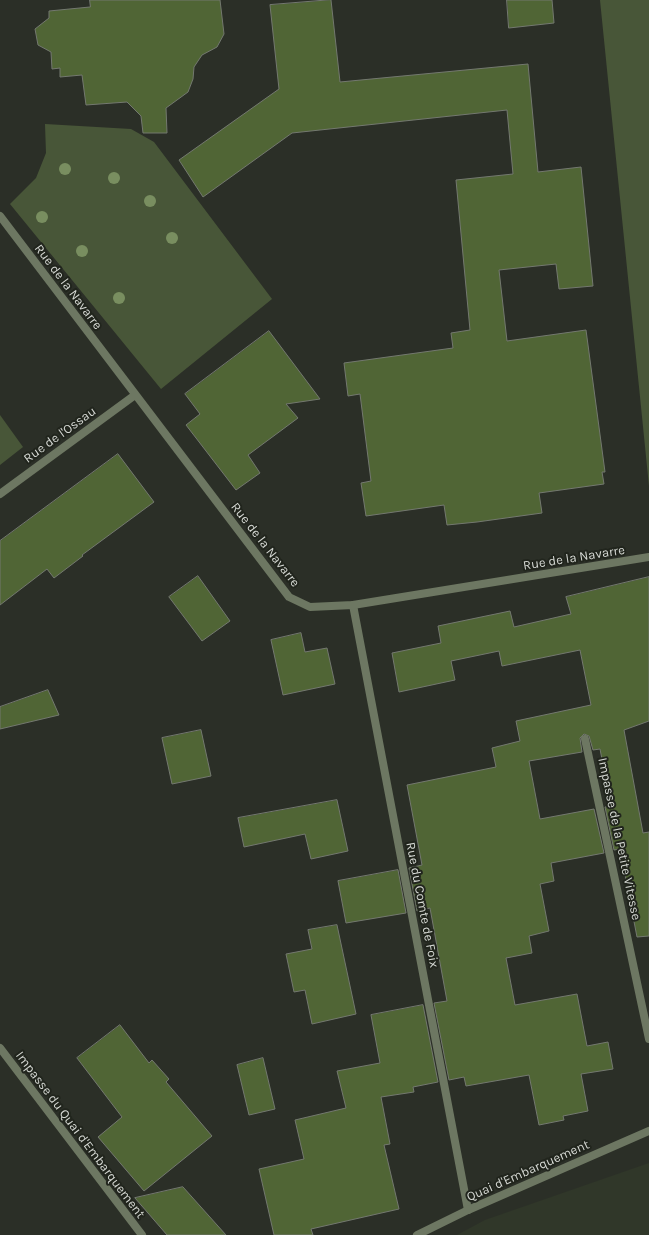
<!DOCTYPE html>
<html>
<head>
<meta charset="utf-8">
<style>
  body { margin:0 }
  canvas { display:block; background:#2b2f27 }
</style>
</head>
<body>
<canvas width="649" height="1235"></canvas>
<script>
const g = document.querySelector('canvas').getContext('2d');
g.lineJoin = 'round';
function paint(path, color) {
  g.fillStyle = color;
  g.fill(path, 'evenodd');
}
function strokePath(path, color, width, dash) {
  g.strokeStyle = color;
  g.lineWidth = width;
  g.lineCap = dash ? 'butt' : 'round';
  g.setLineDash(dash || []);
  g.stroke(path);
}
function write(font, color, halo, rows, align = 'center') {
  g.font = font + ' Karla,sans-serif';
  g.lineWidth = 4;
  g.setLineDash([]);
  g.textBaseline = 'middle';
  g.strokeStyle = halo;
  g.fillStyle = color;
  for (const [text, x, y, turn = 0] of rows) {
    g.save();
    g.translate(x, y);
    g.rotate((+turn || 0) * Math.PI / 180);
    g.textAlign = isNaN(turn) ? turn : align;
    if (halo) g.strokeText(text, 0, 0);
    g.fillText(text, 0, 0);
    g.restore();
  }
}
paint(new Path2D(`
  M 649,1163 L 649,1235 L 457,1235 L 485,1220 Z`), '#303729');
paint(new Path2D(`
  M 600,0 L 649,0 L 649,486 Z
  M 45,124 L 131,129 L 154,142 L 272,299 L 161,389 L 10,204 L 36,178 L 46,153 Z
  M 0,415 L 23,447 L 0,465 Z`), '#485638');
const building = new Path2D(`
  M 90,0 L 220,0 L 224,34 L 217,47 L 202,55 L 194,67 L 193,79 L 188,92 L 166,108 L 167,133 L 143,133 L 141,116 L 127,102 L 86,105 L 82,75 L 60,77 L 60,68 L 52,69 L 51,52 L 38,45 L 35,29 L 49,18 L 49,11 L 90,7 Z
  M 331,0 L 340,82 L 528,64 L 538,172 L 581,167 L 593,286 L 559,289 L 556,264 L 499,270 L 507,341 L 586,330 L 605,472 L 602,472 L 604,484 L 539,493 L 542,513 L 477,522 L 447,525 L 444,505 L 366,516 L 361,483 L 371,481 L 360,394 L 348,396 L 344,363 L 453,348 L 451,333 L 470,330 L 456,180 L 513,174 L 507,110 L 292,133 L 203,197 L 179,160 L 279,89 L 270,5 Z
  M 507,0 L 552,0 L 554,23 L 509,28 Z
  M 269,331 L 320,399 L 286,404 L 298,418 L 248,455 L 260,473 L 236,490 L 186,425 L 200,414 L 185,394 Z
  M 118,454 L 154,502 L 82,555 L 83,556 L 54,578 L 47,569 L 0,605 L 0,541 Z
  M 198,576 L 230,621 L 202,641 L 169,597 Z
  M 649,577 L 649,721 L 624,730 L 643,833 L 649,832 L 649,936 L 637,937 L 620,849 L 614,850 L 605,807 L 611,806 L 600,749 L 593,750 L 589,736 L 584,734 L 580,738 L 582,752 L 529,761 L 540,819 L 594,809 L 604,853 L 551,863 L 554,881 L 540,884 L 549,931 L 529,936 L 532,953 L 506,958 L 515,1005 L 577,994 L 587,1046 L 608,1042 L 613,1069 L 581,1074 L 588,1111 L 563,1116 L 564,1120 L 539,1125 L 529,1075 L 466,1086 L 464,1077 L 449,1080 L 434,1003 L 447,1001 L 430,908 L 417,911 L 409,868 L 422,865 L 407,785 L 496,767 L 492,748 L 520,741 L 516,721 L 591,705 L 580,650 L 502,666 L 499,651 L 451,661 L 455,680 L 399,692 L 392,653 L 441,643 L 438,626 L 510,611 L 514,627 L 571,614 L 566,597 Z
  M 301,633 L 305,652 L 327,648 L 335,684 L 283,695 L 271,640 Z
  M 48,690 L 59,715 L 0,729 L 0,707 Z
  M 201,730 L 211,776 L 172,784 L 162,738 Z
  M 337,800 L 348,851 L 311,859 L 305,834 L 244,847 L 238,818 Z
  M 398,870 L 406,913 L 346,923 L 338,881 Z
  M 337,925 L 356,1014 L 312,1024 L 305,990 L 294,992 L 286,954 L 312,949 L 308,930 Z
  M 423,1005 L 438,1082 L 413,1087 L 414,1092 L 381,1097 L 390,1144 L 384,1145 L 399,1209 L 311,1229 L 313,1235 L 274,1235 L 259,1169 L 304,1159 L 295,1120 L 346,1108 L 337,1071 L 380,1063 L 371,1015 Z
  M 120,1025 L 149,1063 L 152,1060 L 169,1079 L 166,1082 L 212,1136 L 144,1191 L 98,1137 L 122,1117 L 77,1058 Z
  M 263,1058 L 275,1109 L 249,1115 L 237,1065 Z
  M 183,1187 L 226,1235 L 167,1235 L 135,1198 Z`);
paint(building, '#506535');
strokePath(building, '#73786f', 1);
strokePath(new Path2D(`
  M 353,605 L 468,1210
  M 585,739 L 649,1039`), '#6d7762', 8);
strokePath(new Path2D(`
  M 0,216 L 289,597 L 310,607 L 353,605 L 649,557
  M 0,494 L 135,395
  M 0,1048 L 142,1235
  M 417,1235 L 468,1210 L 649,1131`), '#6d7762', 8);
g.fillStyle = '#798e60';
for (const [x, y] of [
  [65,169],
  [114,178],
  [150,201],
  [42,217],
  [172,238],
  [82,251],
  [119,298]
]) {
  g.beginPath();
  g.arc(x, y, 6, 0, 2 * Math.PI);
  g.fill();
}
write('13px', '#d5d8d3', '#21251d', [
  ["Rue de la Navarre",68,287,53],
  ["Rue de l'Ossau",60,435,-36],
  ["Rue de la Navarre",265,545,52],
  ["Rue de la Navarre",574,558,-9],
  ["Impasse de la Petite Vitesse",619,839,78],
  ["Rue du Comte de Foix",422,905,79],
  ["Impasse du Quai d'Embarquement",80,1135,53],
  ["Quai d'Embarquement",528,1171,-24]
]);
</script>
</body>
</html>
